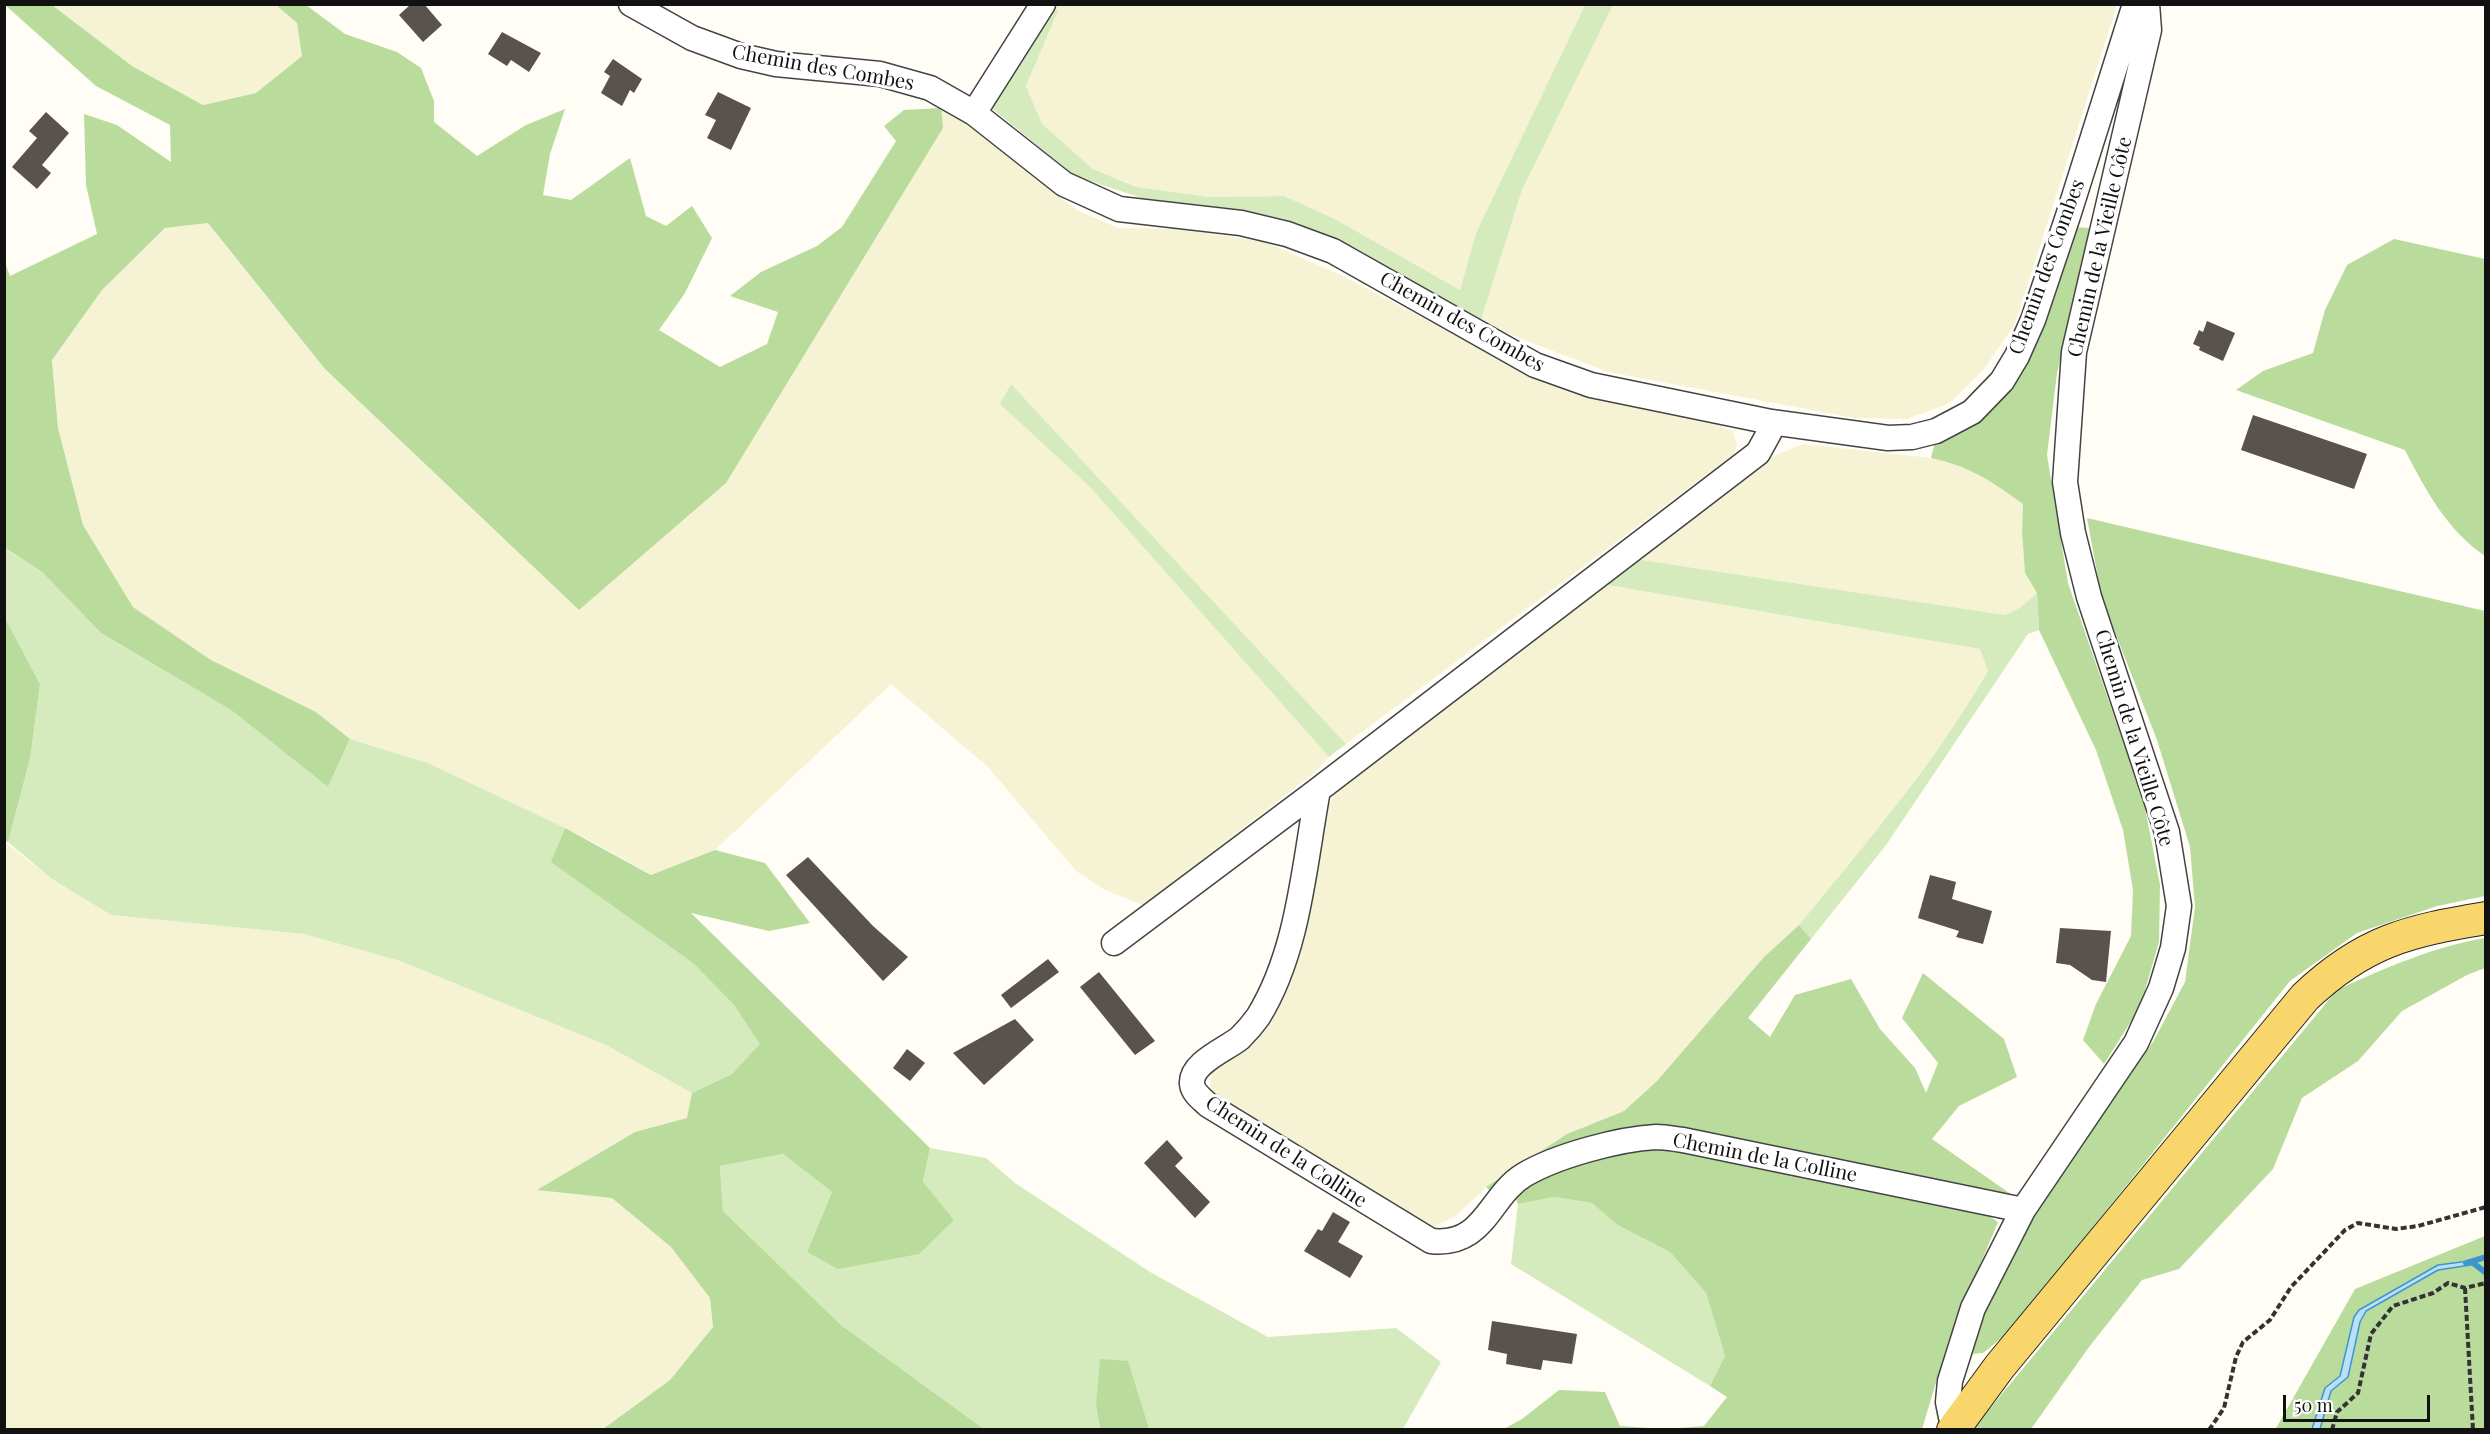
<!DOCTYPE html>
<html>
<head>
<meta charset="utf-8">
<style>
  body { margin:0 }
  #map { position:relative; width:2490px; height:1434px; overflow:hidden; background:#fffdf5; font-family:"Playfair Display",serif }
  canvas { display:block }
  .frame { position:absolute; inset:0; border:6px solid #111; pointer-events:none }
  .scale { position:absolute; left:2283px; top:1395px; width:147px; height:27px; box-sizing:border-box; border:3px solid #111; border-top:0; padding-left:8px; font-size:18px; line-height:21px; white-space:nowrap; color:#111; -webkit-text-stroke:4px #fff; paint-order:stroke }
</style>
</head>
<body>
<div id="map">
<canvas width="2490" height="1434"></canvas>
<div class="frame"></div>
<div class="scale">50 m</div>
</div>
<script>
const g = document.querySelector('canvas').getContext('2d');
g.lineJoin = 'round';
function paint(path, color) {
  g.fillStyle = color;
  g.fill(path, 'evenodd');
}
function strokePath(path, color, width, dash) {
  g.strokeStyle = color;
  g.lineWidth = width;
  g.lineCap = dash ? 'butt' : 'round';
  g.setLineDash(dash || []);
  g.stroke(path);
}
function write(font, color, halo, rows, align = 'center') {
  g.font = font + ' "Playfair Display",serif';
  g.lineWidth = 6;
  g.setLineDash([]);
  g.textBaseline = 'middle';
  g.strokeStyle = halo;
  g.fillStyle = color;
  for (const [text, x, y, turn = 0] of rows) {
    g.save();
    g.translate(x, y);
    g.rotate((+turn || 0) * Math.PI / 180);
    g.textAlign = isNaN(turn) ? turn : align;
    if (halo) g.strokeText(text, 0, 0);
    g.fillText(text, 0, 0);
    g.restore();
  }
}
paint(new Path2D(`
  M 52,5 L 276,5 L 297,22 L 302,56 L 256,93 L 203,105 L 132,66 Z
  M 1050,5 L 1585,5 L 1476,233 L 1460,290 L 1335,219 L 1284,196 L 1210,197 L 1136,187 L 1093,169 L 1042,124 L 1026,86 L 1058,11 Z
  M 1613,5 L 2117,5 L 2015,324 L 1984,369 L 1950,403 L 1907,419 L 1855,418 L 1608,372 L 1480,323 L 1522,190 Z
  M 941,108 L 968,124 L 1077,210 L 1118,228 L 1180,229 L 1265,242 L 1341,275 L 1541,380 L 1606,400 L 1714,423 L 1733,431 L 1737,445 L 1734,454 L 1346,744 L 1011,384 L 1001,404 L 1091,488 L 1329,757 L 1313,774 L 1143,905 L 1105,890 L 1076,871 L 988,767 L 891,684 L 715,850 L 652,875 L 599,845 L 428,763 L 350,739 L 316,712 L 211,660 L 133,607 L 83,525 L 58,428 L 52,359 L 102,290 L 165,228 L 208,223 L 325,369 L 579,610 Z
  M 1803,444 L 1931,458 L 1962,465 L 1992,481 L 2023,504 L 2022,531 L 2025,573 L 2037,593 L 2021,607 L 2005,615 L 1635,559 L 1774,456 Z
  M 1602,584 L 1980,649 L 1988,671 L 1957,723 L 1891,812 L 1799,925 L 1764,957 L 1657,1081 L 1624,1111 L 1567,1134 L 1486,1187 L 1456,1216 L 1426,1230 L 1219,1104 L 1210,1089 L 1212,1072 L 1251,1041 L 1274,1006 L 1327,806 L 1355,770 Z
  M 4,841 L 52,879 L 111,915 L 304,934 L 400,961 L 606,1045 L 692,1093 L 688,1118 L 635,1132 L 538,1190 L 612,1198 L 671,1247 L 710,1298 L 713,1327 L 670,1380 L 603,1429 L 5,1429 Z`), '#f6f3d4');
paint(new Path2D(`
  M 1050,5 L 1058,11 L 1026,86 L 1042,124 L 1093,169 L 1136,187 L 1210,197 L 1284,196 L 1335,219 L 1460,290 L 1476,233 L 1585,5 L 1613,5 L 1522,190 L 1480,323 L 1354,247 L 1285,219 L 1235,209 L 1142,198 L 1075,176 L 984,102 Z
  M 1011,384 L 1346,744 L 1329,757 L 1091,488 L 1000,404 Z
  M 4,548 L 42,572 L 101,633 L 231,710 L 328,787 L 350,739 L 428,763 L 565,828 L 552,862 L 693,963 L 734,1005 L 761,1044 L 732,1074 L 692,1093 L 606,1045 L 400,961 L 304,934 L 111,915 L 52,879 L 8,842 L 30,759 L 40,684 L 5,618 Z
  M 1635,559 L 2005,615 L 2021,607 L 2037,593 L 2039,630 L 2028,634 L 1886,845 L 1811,939 L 1799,925 C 1866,843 1935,763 1988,671 L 1980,649 L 1602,584 Z
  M 930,1148 L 986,1158 L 1015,1183 L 1150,1272 L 1268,1337 L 1396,1328 L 1441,1362 L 1403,1429 L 1149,1429 L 1147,1425 L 1096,1405 L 1100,1429 L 984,1429 L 841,1325 L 723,1211 L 720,1166 L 783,1154 L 832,1192 L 807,1252 L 954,1221 L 923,1182 Z
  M 1554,1197 L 1592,1203 L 1618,1224 L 1670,1252 L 1706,1293 L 1725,1356 L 1710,1386 L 1511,1264 L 1518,1204 Z`), '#d5ebbd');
paint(new Path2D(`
  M 5,5 L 52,5 L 132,66 L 203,105 L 256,93 L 302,56 L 297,23 L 276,5 L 306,5 L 345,34 L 397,52 L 421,68 L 434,101 L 434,122 L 477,156 L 526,125 L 565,109 L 550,154 L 543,195 L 571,200 L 630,158 L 646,216 L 666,226 L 692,206 L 712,238 L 685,293 L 659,330 L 720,367 L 767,344 L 778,312 L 730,296 L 761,272 L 817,246 L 842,227 L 896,141 L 884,126 L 904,110 L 941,108 L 943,128 L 726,483 L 579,610 L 325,369 L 208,223 L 165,228 L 102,290 L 52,360 L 58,428 L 83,525 L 133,607 L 211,660 L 316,712 L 350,739 L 328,787 L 231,710 L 101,633 L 42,572 L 5,548 L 4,260 L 10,276 L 97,234 L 86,185 L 84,114 L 117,125 L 171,162 L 170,125 L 96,86 Z
  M 2075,227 L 2091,228 L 2057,373 L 2047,455 L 2068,583 L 2144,803 L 2160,885 L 2159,942 L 2140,1007 L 2104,1064 L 2083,1040 L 2096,1004 L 2131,936 L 2133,890 L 2123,830 L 2096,750 L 2039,630 L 2037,593 L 2025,573 L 2022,531 L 2023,504 C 1990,480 1971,467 1931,458 L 1935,442 C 1948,436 1965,430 1977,422 C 2037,378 2055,295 2075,227 Z
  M 2394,239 L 2485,259 L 2485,556 C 2447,530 2426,491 2405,450 L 2236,390 L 2263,371 L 2313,353 L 2325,310 L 2347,265 Z
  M 2087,518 L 2485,611 L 2485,896 L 2437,906 L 2357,933 L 2290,981 L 2009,1332 L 1983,1353 L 1971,1354 L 1988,1292 L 2031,1210 L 2153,1042 L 2185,982 L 2195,907 L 2190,847 L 2157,740 L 2102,599 Z
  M 5,618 L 40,684 L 30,759 L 8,842 L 4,841 Z
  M 565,828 L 651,875 L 715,850 L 765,863 L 810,923 L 769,931 L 691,913 L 930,1148 L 923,1182 L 954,1220 L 919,1254 L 838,1269 L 807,1252 L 832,1192 L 783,1154 L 720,1166 L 723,1211 L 841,1325 L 984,1429 L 603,1429 L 670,1380 L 713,1327 L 710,1298 L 671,1247 L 612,1198 L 537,1190 L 635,1132 L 687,1118 L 692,1093 L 732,1074 L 760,1044 L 734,1005 L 693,963 L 551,862 Z
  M 1799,925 L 1811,939 L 1748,1018 L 1770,1037 L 1795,995 L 1851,979 L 1880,1029 L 1915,1068 L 1926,1093 L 1938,1063 L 1902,1018 L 1923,973 L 2004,1039 L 2017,1077 L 1959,1106 L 1932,1139 L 2012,1195 L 1659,1129 L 1494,1195 L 1486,1187 L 1567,1134 L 1624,1111 L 1657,1081 L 1764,957 Z
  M 2485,938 L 2485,968 L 2467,975 L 2402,1011 L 2358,1061 L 2302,1098 L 2273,1169 L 2179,1269 L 2142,1280 L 2089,1347 L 2031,1429 L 1972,1430 L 2337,990 C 2385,968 2433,947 2485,938 Z
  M 1685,1146 L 1977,1208 L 1998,1222 L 1949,1339 L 1922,1429 L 1502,1430 L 1522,1419 L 1559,1390 L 1605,1392 L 1620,1426 L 1666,1429 L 1704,1426 L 1727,1397 L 1710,1386 L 1725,1356 L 1706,1293 L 1670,1252 L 1618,1225 L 1592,1203 L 1554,1197 L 1518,1204 L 1514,1195 L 1556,1167 L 1620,1151 Z
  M 2485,1236 L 2485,1429 L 2275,1430 L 2355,1289 Z
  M 1100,1359 L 1128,1361 L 1149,1429 L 1100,1429 L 1096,1405 Z`), '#b9dc9c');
const water = new Path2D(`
  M 2469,1261 L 2477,1264 L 2438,1270 L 2366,1311 L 2360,1322 L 2348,1377 L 2331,1391 L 2320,1429 L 2312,1429 L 2325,1388 L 2340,1376 L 2354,1317 L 2359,1310 L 2438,1265 Z`);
paint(water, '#b9e0f7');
strokePath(water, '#3f96cf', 1.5);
strokePath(new Path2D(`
  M 2472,1262 L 2486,1273
  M 2466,1263 L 2486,1257`), '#3f96cf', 6);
paint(new Path2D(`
  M 411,4 L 424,4 L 442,25 L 423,42 L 399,15 Z
  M 502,32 L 541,53 L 529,72 L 511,60 L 507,66 L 488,54 Z
  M 613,59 L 642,79 L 634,93 L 630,90 L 622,106 L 601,93 L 610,76 L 604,72 Z
  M 718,92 L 751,108 L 731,150 L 707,138 L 716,120 L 705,115 Z
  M 46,112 L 69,133 L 42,165 L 51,173 L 37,189 L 12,167 L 37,138 L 29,131 Z
  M 2207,321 L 2235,333 L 2223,361 L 2199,350 L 2200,347 L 2193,344 L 2199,330 L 2203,332 Z
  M 2253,415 L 2367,454 L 2354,489 L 2241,450 Z
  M 808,857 L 873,926 L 908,957 L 883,981 L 786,875 Z
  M 1930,875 L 1956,882 L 1952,899 L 1992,911 L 1983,944 L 1956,937 L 1959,931 L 1918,918 Z
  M 2060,928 L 2111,931 L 2106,982 L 2092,980 L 2070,965 L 2056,963 Z
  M 1048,959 L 1059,972 L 1011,1008 L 1001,995 Z
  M 1099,972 L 1155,1041 L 1135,1055 L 1080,987 Z
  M 1015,1019 L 1034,1040 L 984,1085 L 953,1053 Z
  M 907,1049 L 925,1063 L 910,1081 L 893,1068 Z
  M 1167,1140 L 1183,1158 L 1175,1166 L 1210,1202 L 1195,1218 L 1144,1163 Z
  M 1333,1212 L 1350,1222 L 1338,1242 L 1363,1256 L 1350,1278 L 1304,1251 L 1318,1229 L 1322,1231 Z
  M 1492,1321 L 1577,1334 L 1572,1364 L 1543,1360 L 1541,1370 L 1506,1364 L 1507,1354 L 1488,1350 Z`), '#5a524d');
const minor = new Path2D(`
  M 631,4 L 692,38 L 741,56 L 776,64 L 880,74 L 930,88 L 974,113 L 1064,184 L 1119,209 L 1241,223 L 1287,234 L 1333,251 L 1535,365 L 1591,385 L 1771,422 L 1888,438 L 1912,437 L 1936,431 L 1972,412 L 2002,381 L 2017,356 L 2033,320 L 2068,216 L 2135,4
  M 974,113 L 1043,4
  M 1771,422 L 1769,433 L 1758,453 L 1318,790 C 1304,865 1299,951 1258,1017 C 1253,1024 1246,1032 1240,1038 C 1227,1049 1190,1063 1192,1084 C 1193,1093 1202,1099 1208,1105 L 1431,1241 C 1485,1247 1489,1196 1524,1175 C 1556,1156 1618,1139 1656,1137 C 1665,1137 1675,1139 1683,1140 L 2023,1210
  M 1114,943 L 1318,790
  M 1956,1424 L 1951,1417 L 1948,1402 L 1950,1381 L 1973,1308 L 2023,1210 L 2136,1043 L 2161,988 L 2173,948 L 2179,906 L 2167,832 L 2089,597 L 2073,533 L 2065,482 L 2074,352 L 2149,30 L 2147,4`);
const major = new Path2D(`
  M 1953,1430 L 2000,1366 L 2305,997 C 2364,941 2408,931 2486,918`);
strokePath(minor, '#444', 27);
strokePath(major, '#222', 34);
strokePath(new Path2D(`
  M 2465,1288 L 2473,1430
  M 2209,1430 L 2224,1408 L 2236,1357 L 2243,1342 L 2270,1320 L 2291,1287 L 2345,1230 L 2358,1223 L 2396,1229 L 2418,1226 L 2486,1207
  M 2332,1430 L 2337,1412 L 2358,1393 L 2371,1334 L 2393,1306 L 2433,1293 L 2448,1283 L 2465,1288 L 2486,1283`), '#333', 4, [6, 3]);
strokePath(minor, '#fff', 24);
strokePath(major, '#f9d66b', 32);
write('20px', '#111', '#fff', [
  ["Chemin des Combes",823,68,10],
  ["Chemin de la Vieille Côte",2100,247,-77],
  ["Chemin des Combes",2047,267,-70],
  ["Chemin des Combes",1462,322,29],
  ["Chemin de la Vieille Côte",2134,738,73],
  ["Chemin de la Colline",1286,1152,33],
  ["Chemin de la Colline",1765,1158,11]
]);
</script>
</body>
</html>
